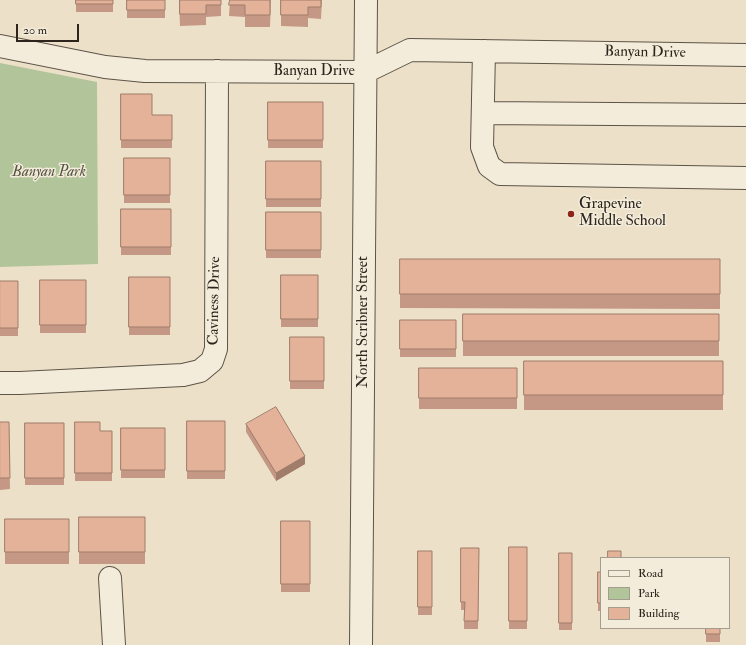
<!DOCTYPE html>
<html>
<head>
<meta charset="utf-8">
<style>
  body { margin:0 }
  #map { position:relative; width:746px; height:645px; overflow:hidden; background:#ece1c8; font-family:"IM FELL Double Pica",serif }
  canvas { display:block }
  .legend { position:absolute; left:600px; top:557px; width:130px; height:72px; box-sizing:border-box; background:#f3ecdb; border:1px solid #a49c8f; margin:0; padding:5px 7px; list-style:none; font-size:12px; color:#2d241c }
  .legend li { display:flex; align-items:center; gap:8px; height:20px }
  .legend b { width:20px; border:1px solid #a49c8f }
  .scale { position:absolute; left:16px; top:24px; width:63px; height:18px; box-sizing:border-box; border:2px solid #2d241c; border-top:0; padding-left:5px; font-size:12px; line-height:14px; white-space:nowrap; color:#2d241c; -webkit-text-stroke:3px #f3ecdb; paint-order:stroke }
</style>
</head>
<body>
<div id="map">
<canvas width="746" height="645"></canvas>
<ul class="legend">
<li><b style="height:5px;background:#f3ecdb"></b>Road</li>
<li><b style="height:11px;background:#b2c49a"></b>Park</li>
<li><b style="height:11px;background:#e4b199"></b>Building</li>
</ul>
<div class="scale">20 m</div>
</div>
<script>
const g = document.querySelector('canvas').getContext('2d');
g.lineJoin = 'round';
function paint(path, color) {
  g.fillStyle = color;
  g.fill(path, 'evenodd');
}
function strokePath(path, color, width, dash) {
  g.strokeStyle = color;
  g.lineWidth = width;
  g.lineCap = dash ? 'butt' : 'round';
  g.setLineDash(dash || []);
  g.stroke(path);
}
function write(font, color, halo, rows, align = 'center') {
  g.font = font + ' "IM FELL Double Pica",serif';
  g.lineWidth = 3;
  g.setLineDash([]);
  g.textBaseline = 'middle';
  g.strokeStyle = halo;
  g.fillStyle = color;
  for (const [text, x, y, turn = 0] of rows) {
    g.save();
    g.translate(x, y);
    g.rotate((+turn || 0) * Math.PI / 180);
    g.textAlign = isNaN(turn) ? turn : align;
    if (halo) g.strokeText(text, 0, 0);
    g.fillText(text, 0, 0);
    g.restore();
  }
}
paint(new Path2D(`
  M 0,63 L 97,82 L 98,264 L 0,267 Z`), '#b2c49a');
const minor = new Path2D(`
  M 0,46 L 105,67 L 145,71 L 365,72 L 410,50 L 746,55
  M 484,51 L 482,147 L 489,166 L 500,174 L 746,178
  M 483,113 L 746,115
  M 0,383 L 20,383 L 183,375 L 200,371 L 212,361 L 216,349 L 217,71
  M 110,578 L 114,645
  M 361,645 L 366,0`);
strokePath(minor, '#5d5347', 24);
strokePath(minor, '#f3ecdb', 22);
paint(new Path2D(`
  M 76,0 L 113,0 L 113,12 L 76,12 Z
  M 127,0 L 165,0 L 165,18 L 127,18 Z
  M 179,0 L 221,0 L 221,16 L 206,17 L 206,25 L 180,26 Z
  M 230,0 L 271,0 L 270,27 L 245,27 L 245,17 L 229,16 Z
  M 281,0 L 322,0 L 321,19 L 308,18 L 308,27 L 281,26 Z
  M 121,94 L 152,115 L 172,115 L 172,148 L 121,148 Z
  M 268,102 L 323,102 L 323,148 L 268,148 Z
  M 124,158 L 170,158 L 170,203 L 124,203 Z
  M 266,161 L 321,161 L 321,207 L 266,207 Z
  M 121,209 L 171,209 L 171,255 L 121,255 Z
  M 266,212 L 321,212 L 321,258 L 266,258 Z
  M 400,259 L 720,259 L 720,309 L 400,308 Z
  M 281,275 L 318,275 L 318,327 L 281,327 Z
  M 129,277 L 170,277 L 170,335 L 129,335 Z
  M 40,280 L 86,280 L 86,333 L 40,333 Z
  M 0,281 L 18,281 L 18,336 L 0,336 Z
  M 463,314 L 719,314 L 719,356 L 463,356 Z
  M 400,320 L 456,320 L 456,357 L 400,357 Z
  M 290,337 L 324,337 L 324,389 L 290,389 Z
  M 524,361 L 723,361 L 723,410 L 524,410 Z
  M 419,368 L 517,368 L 517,409 L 419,409 Z
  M 187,421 L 225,421 L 225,479 L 187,479 Z
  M 0,422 L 9,422 L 10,489 L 0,490 Z
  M 75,422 L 100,431 L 112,431 L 112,481 L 75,481 Z
  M 25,423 L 64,423 L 64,485 L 25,485 Z
  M 246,424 L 305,464 L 276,481 L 246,432 Z
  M 121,428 L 165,428 L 165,478 L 121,478 Z
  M 79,517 L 145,517 L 145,564 L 79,564 Z
  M 5,519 L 69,519 L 69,564 L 5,564 Z
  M 281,521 L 310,521 L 310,592 L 281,592 Z
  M 509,547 L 527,547 L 527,629 L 509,629 Z
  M 461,548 L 479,548 L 478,629 L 464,629 L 464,610 L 461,610 Z
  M 418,551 L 432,551 L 432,615 L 418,615 Z
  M 559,553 L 572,553 L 572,630 L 559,630 Z
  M 598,572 L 601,572 L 601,611 L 598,611 Z
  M 706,628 L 720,628 L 720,642 L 706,642 Z`), '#c49884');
paint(new Path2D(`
  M 305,456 L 305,464 L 276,481 L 276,473 Z`), '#a07c6b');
const building = new Path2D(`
  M 76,0 L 113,0 L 113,4 L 76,4 Z
  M 127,0 L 165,0 L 165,10 L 127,10 Z
  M 180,0 L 221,0 L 221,5 L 206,5 L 206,14 L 180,14 Z
  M 230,0 L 270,0 L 270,15 L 245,15 L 245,5 L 229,5 Z
  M 281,0 L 321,0 L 321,7 L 308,7 L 308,15 L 281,15 Z
  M 121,94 L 152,94 L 152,115 L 172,115 L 172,140 L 121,140 Z
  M 268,102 L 323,102 L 323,140 L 268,140 Z
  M 124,158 L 170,158 L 170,195 L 124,195 Z
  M 266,161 L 321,161 L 321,199 L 266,199 Z
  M 121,209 L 171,209 L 171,247 L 121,247 Z
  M 266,212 L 321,212 L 321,250 L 266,250 Z
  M 400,259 L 720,259 L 720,294 L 400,294 Z
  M 281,275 L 318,275 L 318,319 L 281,319 Z
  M 129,277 L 170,277 L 170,327 L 129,327 Z
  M 40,280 L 86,280 L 86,325 L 40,325 Z
  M 0,281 L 18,281 L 18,328 L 0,328 Z
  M 463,314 L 719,314 L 719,341 L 463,341 Z
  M 400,320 L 456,320 L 456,349 L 400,349 Z
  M 290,337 L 324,337 L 324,381 L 290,381 Z
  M 524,361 L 723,361 L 723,395 L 524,395 Z
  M 419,368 L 517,368 L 517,398 L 419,398 Z
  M 276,407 L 305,456 L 276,473 L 246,424 Z
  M 187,421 L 225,421 L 225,471 L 187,471 Z
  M 0,422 L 9,422 L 10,478 L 0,478 Z
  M 75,422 L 100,422 L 100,431 L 112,431 L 112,473 L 75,473 Z
  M 25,423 L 64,423 L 64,478 L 25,478 Z
  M 121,428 L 165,428 L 165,470 L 121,470 Z
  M 79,517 L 145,517 L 145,552 L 79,552 Z
  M 5,519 L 69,519 L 69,552 L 5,552 Z
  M 281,521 L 310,521 L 310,584 L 281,584 Z
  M 509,547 L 527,547 L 527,621 L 509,621 Z
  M 461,548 L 479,548 L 478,621 L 464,621 L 465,602 L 461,602 Z
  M 418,551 L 432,551 L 432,607 L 418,607 Z
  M 608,551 L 621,551 L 621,558 L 608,558 Z
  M 559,553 L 572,553 L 572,623 L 559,623 Z
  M 598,572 L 601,572 L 601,603 L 598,603 Z
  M 706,628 L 720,628 L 720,634 L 706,634 Z`);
paint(building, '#e4b199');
strokePath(building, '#a07c6b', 1);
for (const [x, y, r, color] of [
  [571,214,4,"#8f2418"]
]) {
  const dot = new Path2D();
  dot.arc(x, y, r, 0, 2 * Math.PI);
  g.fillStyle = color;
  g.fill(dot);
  strokePath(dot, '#f3ecdb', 1.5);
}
write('15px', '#2d241c', '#f3ecdb', [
  ["Banyan Drive",645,53,1],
  ["Banyan Drive",314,72],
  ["Caviness Drive",215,301,-89],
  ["North Scribner Street",364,322,-90]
]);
write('italic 15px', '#555442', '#f3ecdb', [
  ["Banyan Park",49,173]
]);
write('15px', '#2d241c', '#f3ecdb', [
  ["Grapevine",579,205],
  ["Middle School",579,222]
], 'left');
</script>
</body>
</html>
